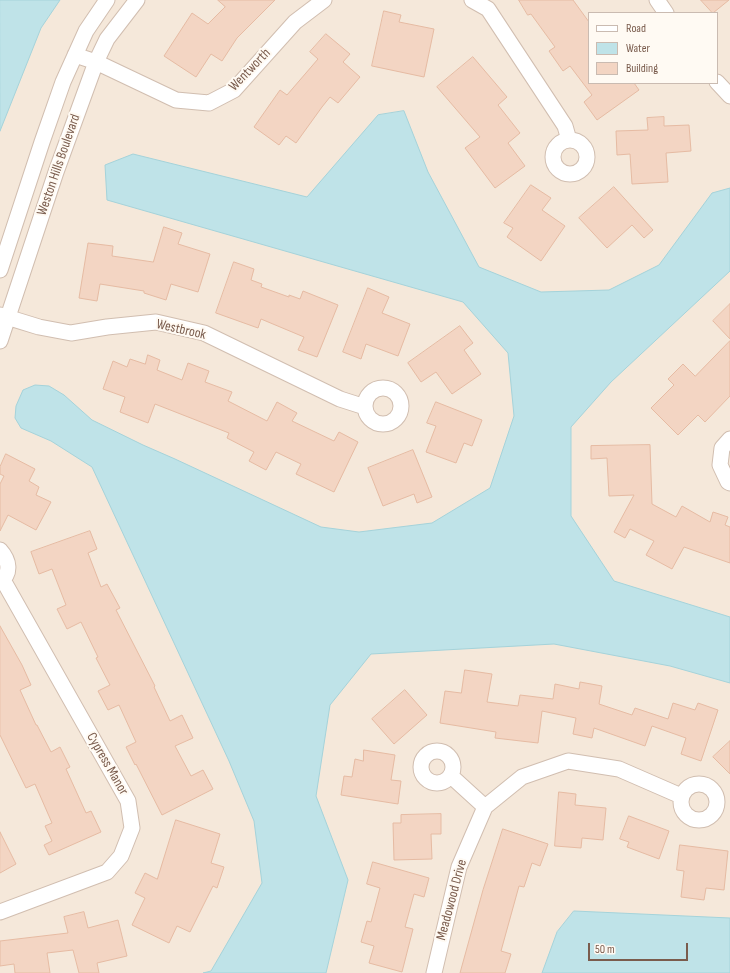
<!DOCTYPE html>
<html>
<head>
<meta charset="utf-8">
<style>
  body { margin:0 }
  #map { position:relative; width:730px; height:973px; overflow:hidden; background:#fdf6ec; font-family:"Sofia Sans Condensed",sans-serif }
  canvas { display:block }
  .legend { position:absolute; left:588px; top:12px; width:130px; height:72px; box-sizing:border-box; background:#fffaf3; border:1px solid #cabbb1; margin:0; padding:5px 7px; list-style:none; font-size:12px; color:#7a5c4d }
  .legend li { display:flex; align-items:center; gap:8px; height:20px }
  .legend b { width:20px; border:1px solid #cabbb1 }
  .scale { position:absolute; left:588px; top:943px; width:100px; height:18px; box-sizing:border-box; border:2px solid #7a5c4d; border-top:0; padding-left:5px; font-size:12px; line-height:14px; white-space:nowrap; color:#7a5c4d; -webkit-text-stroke:3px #fffaf3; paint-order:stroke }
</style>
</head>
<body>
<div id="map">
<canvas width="730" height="973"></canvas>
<ul class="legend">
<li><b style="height:5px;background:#fff"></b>Road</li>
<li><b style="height:11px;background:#bfe3e8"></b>Water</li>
<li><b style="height:11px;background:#f3d5c3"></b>Building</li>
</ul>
<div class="scale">50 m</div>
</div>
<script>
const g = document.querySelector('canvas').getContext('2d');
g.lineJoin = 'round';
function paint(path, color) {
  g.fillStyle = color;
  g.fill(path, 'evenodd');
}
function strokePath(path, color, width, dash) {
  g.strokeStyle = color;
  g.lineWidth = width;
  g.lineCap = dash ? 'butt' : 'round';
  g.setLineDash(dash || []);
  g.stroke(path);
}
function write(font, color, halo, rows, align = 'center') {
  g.font = font + ' "Sofia Sans Condensed",sans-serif';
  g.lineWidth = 4;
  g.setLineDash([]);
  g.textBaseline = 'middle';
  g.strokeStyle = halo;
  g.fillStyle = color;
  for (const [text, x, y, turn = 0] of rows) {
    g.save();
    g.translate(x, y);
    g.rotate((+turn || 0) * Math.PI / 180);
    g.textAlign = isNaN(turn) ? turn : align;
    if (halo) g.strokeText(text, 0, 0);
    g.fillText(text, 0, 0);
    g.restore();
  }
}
paint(new Path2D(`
  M 0,0 L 730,0 L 730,973 L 0,973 ZM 589,13 L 717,13 L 717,83 L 589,83 Z`), '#f5e8da');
const water = new Path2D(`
  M 0,0 L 60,0 L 41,28 L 0,131 Z
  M 404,111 L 428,172 L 479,267 L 541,292 L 609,290 L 659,265 L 712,193 L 730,188 L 730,271 L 611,382 L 571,427 L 571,516 L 614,581 L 730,617 L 730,683 L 670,666 L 554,644 L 371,654 L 330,705 L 316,796 L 348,880 L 326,973 L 203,973 L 211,971 L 262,883 L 254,821 L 229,761 L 92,467 L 51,441 L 21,428 L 15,418 L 16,406 L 23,390 L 35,385 L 49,386 L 64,395 L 92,420 L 143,445 L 175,459 L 321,527 L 359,532 L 432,523 L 490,488 L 514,416 L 508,353 L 463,302 L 107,200 L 105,165 L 133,154 L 307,197 L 378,115 Z
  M 574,911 L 730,918 L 730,973 L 542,973 L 557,932 Z`);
paint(water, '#bfe3e8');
strokePath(water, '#a5d3da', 1);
const building = new Path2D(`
  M 218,0 L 275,0 L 237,38 L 222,61 L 211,54 L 196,77 L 164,56 L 192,13 L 208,24 L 225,7 Z
  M 519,0 L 573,0 L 589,22 L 589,83 L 634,83 L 639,90 L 597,120 L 584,102 L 592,95 L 570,66 L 563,71 L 549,51 L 555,47 L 531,14 L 528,15 Z
  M 701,0 L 729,0 L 713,13 Z
  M 384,11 L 401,15 L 399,22 L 434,29 L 424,77 L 372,66 Z
  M 326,34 L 350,54 L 343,62 L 360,77 L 338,103 L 330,97 L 322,107 L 296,143 L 286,136 L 279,145 L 254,127 L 280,90 L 287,95 L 318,59 L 310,52 Z
  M 473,57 L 507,97 L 498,105 L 520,133 L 508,143 L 525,166 L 495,188 L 465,148 L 480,137 L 437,87 Z
  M 664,117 L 664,126 L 689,125 L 691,151 L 666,153 L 668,182 L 632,184 L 630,154 L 617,155 L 616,131 L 648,130 L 647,118 Z
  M 531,185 L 551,198 L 542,210 L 565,226 L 541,261 L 507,237 L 513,228 L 504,223 Z
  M 614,187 L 653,230 L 644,238 L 632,225 L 607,248 L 579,218 Z
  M 164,227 L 182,233 L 178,244 L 210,254 L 198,292 L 171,284 L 166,300 L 144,293 L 144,291 L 100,284 L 97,301 L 79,298 L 88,243 L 113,246 L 112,256 L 153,262 Z
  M 234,262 L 254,269 L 251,280 L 262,284 L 261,287 L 289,297 L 289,295 L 300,299 L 303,291 L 338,305 L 317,357 L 298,350 L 304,337 L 261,319 L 258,328 L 216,313 Z
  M 368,288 L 389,297 L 382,313 L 410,324 L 398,356 L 366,344 L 361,359 L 343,352 Z
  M 730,304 L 730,339 L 713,321 Z
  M 460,326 L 473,343 L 464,350 L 481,374 L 452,394 L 436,372 L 421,382 L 408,363 Z
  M 730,341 L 730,396 L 705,422 L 698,415 L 678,435 L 651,408 L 674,385 L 668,379 L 683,364 L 695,376 Z
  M 148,355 L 160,360 L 157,370 L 182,380 L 188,363 L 209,371 L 205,382 L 232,392 L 228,401 L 267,421 L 277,402 L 297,413 L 292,421 L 334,441 L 339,432 L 358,442 L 334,492 L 296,474 L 301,464 L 276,452 L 266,470 L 249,461 L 254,452 L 227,438 L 229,433 L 155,404 L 148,423 L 120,412 L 125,397 L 103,389 L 113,361 L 127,367 L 130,359 L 145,364 Z
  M 436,402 L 482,420 L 472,446 L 464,443 L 456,463 L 426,452 L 436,426 L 427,423 Z
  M 650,445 L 652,504 L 676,517 L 682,506 L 710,522 L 713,512 L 728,517 L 725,525 L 730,527 L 730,563 L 684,547 L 672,569 L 646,555 L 654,541 L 630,529 L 625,538 L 614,532 L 634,495 L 609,496 L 607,458 L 591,459 L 591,446 Z
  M 413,450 L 432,497 L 417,503 L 414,494 L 383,506 L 368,468 Z
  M 6,454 L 35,469 L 29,481 L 39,487 L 36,495 L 51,502 L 36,530 L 8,515 L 0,531 L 0,484 L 4,476 L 0,474 L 0,467 Z
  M 90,531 L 97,549 L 88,553 L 101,587 L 107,584 L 120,608 L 116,610 L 155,686 L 154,687 L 170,721 L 182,715 L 193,738 L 175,746 L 191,776 L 203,770 L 213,789 L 162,815 L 136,764 L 135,765 L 126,747 L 136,742 L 119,705 L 108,710 L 98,691 L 110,685 L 96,658 L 98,657 L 81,622 L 67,629 L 57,609 L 66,605 L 52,569 L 39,574 L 31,552 Z
  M 0,626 L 22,665 L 31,685 L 20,690 L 36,725 L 37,725 L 51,752 L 60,747 L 70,767 L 66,769 L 86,813 L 91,811 L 101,832 L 49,855 L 44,845 L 52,841 L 45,826 L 52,823 L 35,784 L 26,788 L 0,735 Z
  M 465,670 L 492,674 L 487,702 L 518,706 L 520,695 L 553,699 L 555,684 L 579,689 L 580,682 L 602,686 L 599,704 L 632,715 L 635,708 L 668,719 L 673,703 L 695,710 L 698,703 L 718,710 L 701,761 L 681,754 L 686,738 L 652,726 L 645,746 L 594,728 L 592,738 L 573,734 L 576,718 L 542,711 L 538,743 L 495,738 L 496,732 L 440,723 L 445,691 L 461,693 Z
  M 405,690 L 427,715 L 394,744 L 372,719 Z
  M 730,741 L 730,774 L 713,757 Z
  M 364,750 L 395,755 L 391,780 L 401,781 L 398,804 L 341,795 L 344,776 L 352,777 L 355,759 L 363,761 Z
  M 559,792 L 576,794 L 575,805 L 606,808 L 603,840 L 582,838 L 581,848 L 555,846 Z
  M 441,814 L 441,834 L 431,834 L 432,859 L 394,860 L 393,823 L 401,823 L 401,815 Z
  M 629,816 L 669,831 L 659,859 L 627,847 L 629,842 L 620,839 Z
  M 176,820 L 220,834 L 211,863 L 224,867 L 217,888 L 213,886 L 190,932 L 177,926 L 169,943 L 132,925 L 145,898 L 135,893 L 145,873 L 157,879 Z
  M 503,829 L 548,844 L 540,866 L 532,863 L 524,887 L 519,886 L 501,951 L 511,954 L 505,973 L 460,973 L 483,890 Z
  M 0,832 L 16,864 L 0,873 Z
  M 680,845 L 728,851 L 724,890 L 706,888 L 704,900 L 681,897 L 684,871 L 677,870 Z
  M 373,862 L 429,878 L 424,897 L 414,894 L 405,927 L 413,929 L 402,972 L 369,963 L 374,946 L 361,942 L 367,921 L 371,922 L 380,888 L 367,884 Z
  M 84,912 L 88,928 L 118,920 L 127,956 L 97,963 L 99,973 L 79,973 L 73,950 L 47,953 L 50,973 L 15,973 L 14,964 L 0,966 L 0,941 L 68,933 L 64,917 Z`);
paint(building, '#f3d5c3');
strokePath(building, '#e6bba3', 1);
const minor = new Path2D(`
  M 472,0 L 488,9 L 565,126 L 569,140
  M 657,0 L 666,13
  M 75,55 L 96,62 L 176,100 L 209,103 L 234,90 L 295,22 L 324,0
  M 717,82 L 730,96
  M553 157a17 17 0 1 1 34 0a17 17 0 1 1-34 0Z
  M 0,270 L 42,142 L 63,82 L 86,31 L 107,0
  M 0,315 L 39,327 L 71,333 L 107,327 L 156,322 L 204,333 L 340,399 L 365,407
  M 0,341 L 56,172 L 96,62 L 107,39 L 137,0
  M365 406a18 18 0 1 1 36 0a18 18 0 1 1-36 0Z
  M 730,439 L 722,448 L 720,465 L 728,482 L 730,483
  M 0,550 C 9,560 12,573 0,582
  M421 767a16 16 0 1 1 32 0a16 16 0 1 1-32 0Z
  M 451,776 L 485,807
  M681 802a18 18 0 1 1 36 0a18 18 0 1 1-36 0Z
  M 0,912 L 107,872 L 121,856 L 132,828 L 128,801 L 3,580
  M 434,973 L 459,867 L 485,807 L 522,777 L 568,761 L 619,769 L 681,796`);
strokePath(minor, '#d1beb0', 17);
strokePath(minor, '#fff', 15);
write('14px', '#7a5c4d', '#fffaf3', [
  ["Wentworth",250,70,-46],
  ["Weston Hills Boulevard",59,165,-71],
  ["Westbrook",181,330,13],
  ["Cypress Manor",107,764,60],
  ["Meadowood Drive",452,900,-75]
]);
</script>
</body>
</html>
